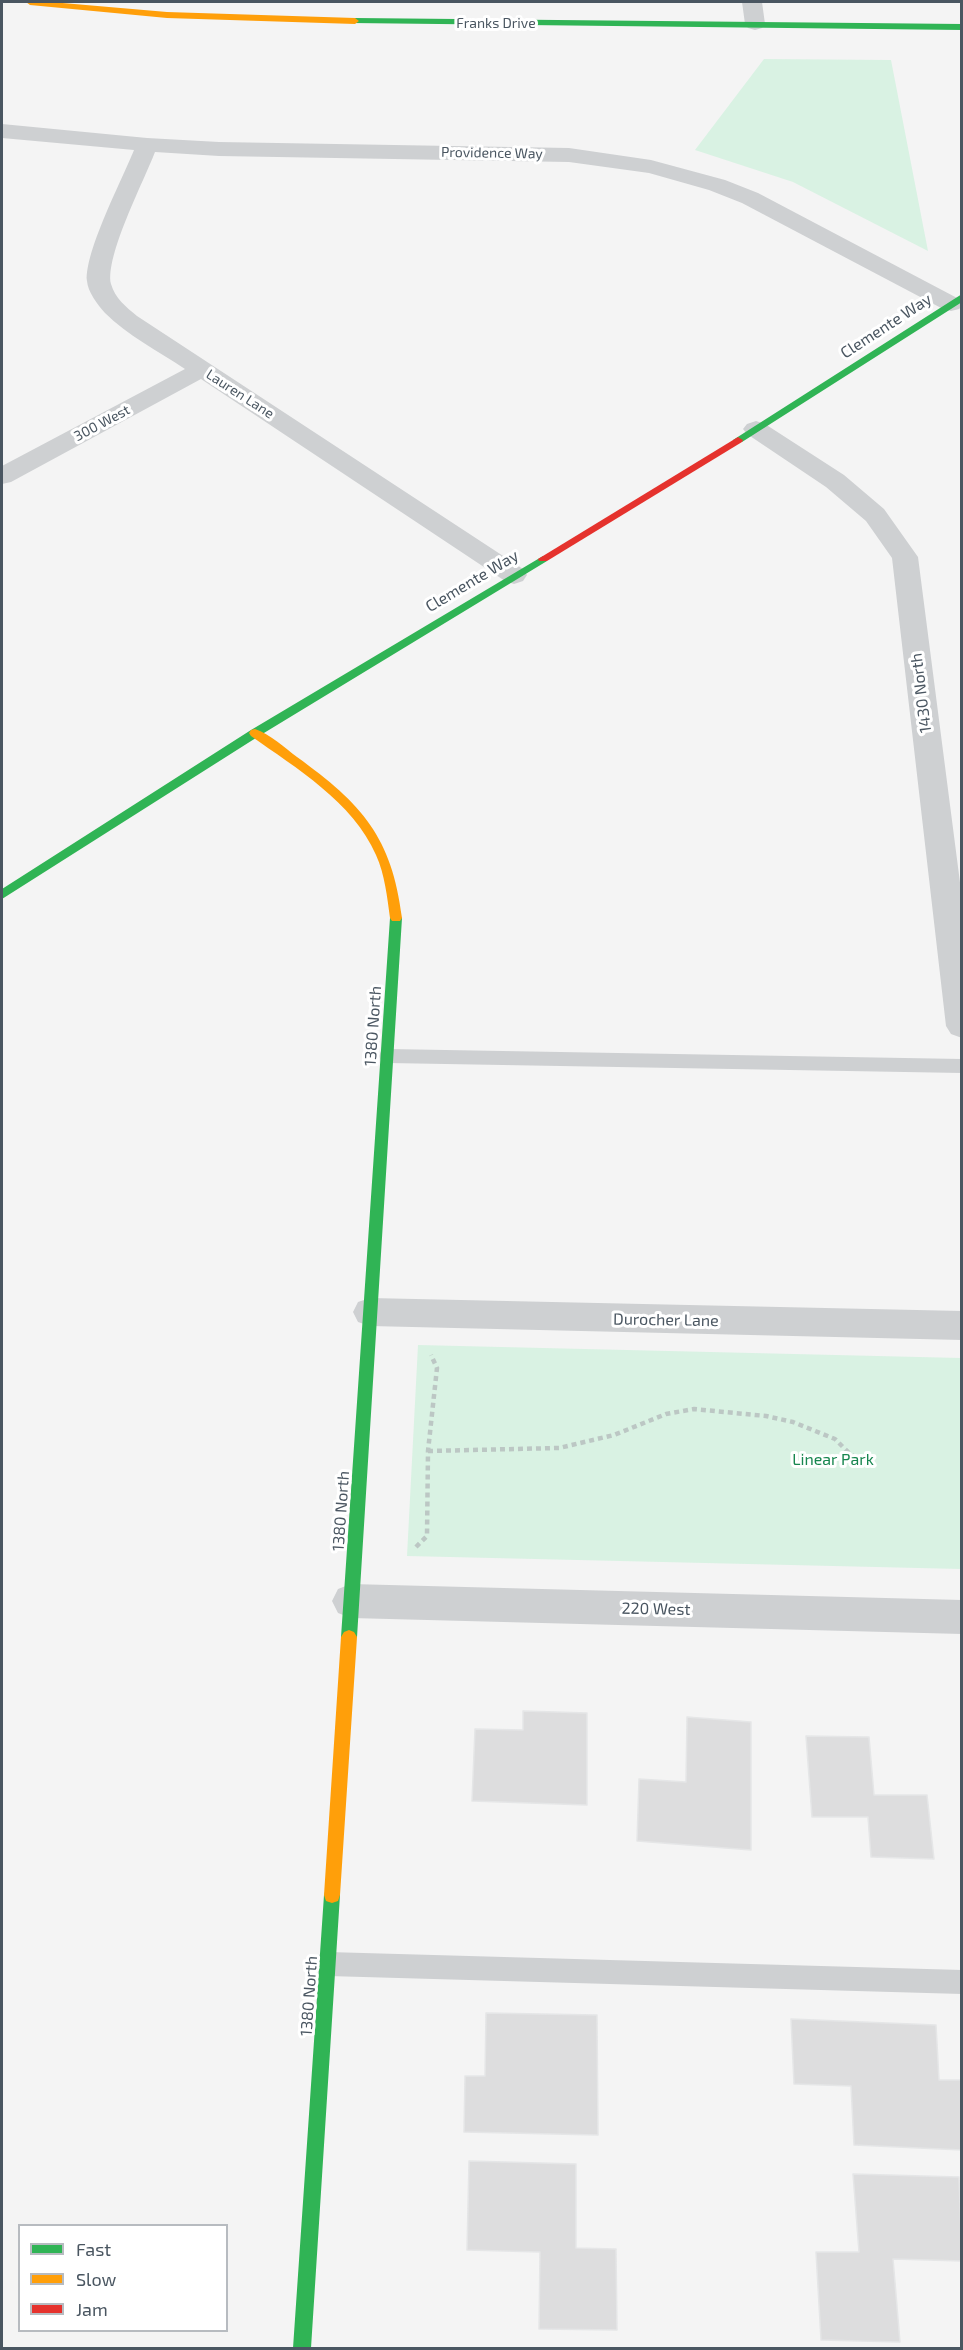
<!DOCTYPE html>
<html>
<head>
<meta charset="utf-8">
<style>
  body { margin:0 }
  #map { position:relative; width:963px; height:2350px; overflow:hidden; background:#f4f4f4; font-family:"Exo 2",sans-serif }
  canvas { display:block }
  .frame { position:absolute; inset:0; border:3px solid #4a5661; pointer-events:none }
  .legend { position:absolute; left:18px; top:2224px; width:210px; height:108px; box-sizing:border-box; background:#fff; border:2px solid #b7bbc0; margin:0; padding:8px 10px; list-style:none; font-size:18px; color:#4a5661 }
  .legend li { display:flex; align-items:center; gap:12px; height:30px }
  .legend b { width:30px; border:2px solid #b7bbc0 }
</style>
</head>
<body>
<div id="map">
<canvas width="963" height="2350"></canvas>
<div class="frame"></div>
<ul class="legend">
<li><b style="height:8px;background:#30b455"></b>Fast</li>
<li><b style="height:8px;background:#ff9f0a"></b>Slow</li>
<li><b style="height:8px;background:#e5322d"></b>Jam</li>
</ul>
</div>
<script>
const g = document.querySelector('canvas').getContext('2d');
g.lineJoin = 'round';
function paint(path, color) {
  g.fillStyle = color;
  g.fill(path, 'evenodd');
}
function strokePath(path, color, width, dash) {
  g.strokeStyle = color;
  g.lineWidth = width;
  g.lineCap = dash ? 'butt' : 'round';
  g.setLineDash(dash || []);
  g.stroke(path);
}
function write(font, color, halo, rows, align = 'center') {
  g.font = font + ' "Exo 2",sans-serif';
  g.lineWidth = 6;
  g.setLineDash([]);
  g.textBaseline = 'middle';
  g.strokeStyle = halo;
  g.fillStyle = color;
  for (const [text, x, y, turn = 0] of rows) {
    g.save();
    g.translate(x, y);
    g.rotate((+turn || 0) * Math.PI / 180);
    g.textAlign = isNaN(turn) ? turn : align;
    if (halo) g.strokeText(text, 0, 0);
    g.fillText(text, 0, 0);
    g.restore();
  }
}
paint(new Path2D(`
  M 764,59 L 891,60 L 928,251 L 793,182 L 695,150 Z
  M 418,1345 L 961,1358 L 961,1569 L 407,1556 Z`), '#d9f2e3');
const building = new Path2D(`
  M 523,1711 L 587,1713 L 587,1805 L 472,1801 L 475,1729 L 523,1730 Z
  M 687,1717 L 751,1722 L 751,1850 L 637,1841 L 639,1779 L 686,1782 Z
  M 806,1736 L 869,1737 L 874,1795 L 927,1795 L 934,1859 L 871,1857 L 868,1817 L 812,1817 Z
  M 486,2013 L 597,2015 L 598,2135 L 464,2132 L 465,2076 L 485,2076 Z
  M 791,2019 L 936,2025 L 939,2080 L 962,2080 L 962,2150 L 854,2145 L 851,2086 L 794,2084 Z
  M 469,2161 L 576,2164 L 576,2248 L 616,2249 L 617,2330 L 539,2329 L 540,2252 L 467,2250 Z
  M 853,2174 L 959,2177 L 962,2261 L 893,2259 L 900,2342 L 821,2340 L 816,2252 L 859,2252 Z`);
paint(building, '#ddddde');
strokePath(building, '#e5e6e7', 1.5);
strokePath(new Path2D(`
  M 428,1451 L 559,1448 L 614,1435 L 666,1414 L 694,1409 L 766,1416 L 793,1422 L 835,1439 L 850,1454 L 863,1462
  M 416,1547 L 427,1536 L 428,1451 L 437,1368 L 431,1355`), '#bcc7c4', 4.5, [5, 4]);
paint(new Path2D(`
  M 388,1049 L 962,1059 L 962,1073 L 388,1063 L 381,1061 L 379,1056 L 381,1051 Z
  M 328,1952 L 962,1970 L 962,1994 L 328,1976 L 319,1973 L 316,1964 L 319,1955 Z`), '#ced0d2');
paint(new Path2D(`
  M 742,2 L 762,2 L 765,24 L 762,28 L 755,30 L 748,28 L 745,24 Z
  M 2,124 L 147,138 L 219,142 L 569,148 L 651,160 L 725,180 L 758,193 L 959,299 L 962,306 L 959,309 L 951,311 L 943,309 L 742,203 L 709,190 L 649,173 L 569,162 L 219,156 L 155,152 C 144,181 105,256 111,284 C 115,298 126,307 137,316 L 523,569 L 527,575 L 523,581 L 514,584 L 505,581 L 201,379 L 11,482 L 2,484 L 2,466 L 185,369 C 158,351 127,335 105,313 C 97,304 88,292 87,281 C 85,251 122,180 134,150 L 2,138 Z
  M 756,421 L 765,424 L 844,475 L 884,509 L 918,557 L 962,898 L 962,1038 L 951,1034 L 946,1026 L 892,558 L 866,521 L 826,487 L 747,434 L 743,429 L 747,424 Z
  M 370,1298 L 962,1311 L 962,1340 L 370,1326 L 358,1322 L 353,1312 L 358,1302 Z
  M 351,1584 L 962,1600 L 962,1634 L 351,1618 L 338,1613 L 332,1601 L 338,1589 Z`), '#ced0d2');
paint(new Path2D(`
  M 355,18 L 962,24 L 962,30 L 352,23 L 352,19 Z
  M 962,294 L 962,302 L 742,442 L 734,442 L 733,440 Z
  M 543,556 L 547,557 L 547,561 L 259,736 L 2,899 L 2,889 L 251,730 Z
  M 396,913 L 402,918 L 357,1637 L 354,1642 L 349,1644 L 344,1642 L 341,1637 L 390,918 Z
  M 332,1887 L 338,1889 L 340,1895 L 311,2348 L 293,2348 L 324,1895 L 326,1889 Z`), '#30b455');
paint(new Path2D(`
  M 26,2 L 51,2 L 167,12 L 355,18 L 359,21 L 355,24 L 167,18 L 30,5 Z
  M 255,729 C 270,734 285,748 297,757 C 362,804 392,837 402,918 L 400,921 L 392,921 L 390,918 C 387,897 385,875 376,855 C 353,802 296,768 251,736 L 249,733 L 251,730 Z
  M 349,1630 L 354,1632 L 357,1637 L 340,1895 L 338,1901 L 332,1903 L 326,1901 L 324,1895 L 341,1637 L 344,1632 Z`), '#ff9f0a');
paint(new Path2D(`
  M 738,437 L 743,440 L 742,442 L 547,561 L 539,561 L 538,559 Z`), '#e5322d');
write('14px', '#4a5661', '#fff', [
  ["Franks Drive",496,23],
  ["Providence Way",492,153,1],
  ["Lauren Lane",240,394,33],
  ["300 West",102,423,-28]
]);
write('16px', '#4a5661', '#fff', [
  ["Clemente Way",886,326,-33],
  ["Clemente Way",472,581,-31],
  ["1430 North",921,693,-97],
  ["1380 North",373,1026,-86],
  ["Durocher Lane",666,1320,1],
  ["1380 North",341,1511,-86],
  ["220 West",656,1609,1],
  ["1380 North",309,1996,-86]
]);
write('16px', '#17864f', '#fff', [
  ["Linear Park",833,1460]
]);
</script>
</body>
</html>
